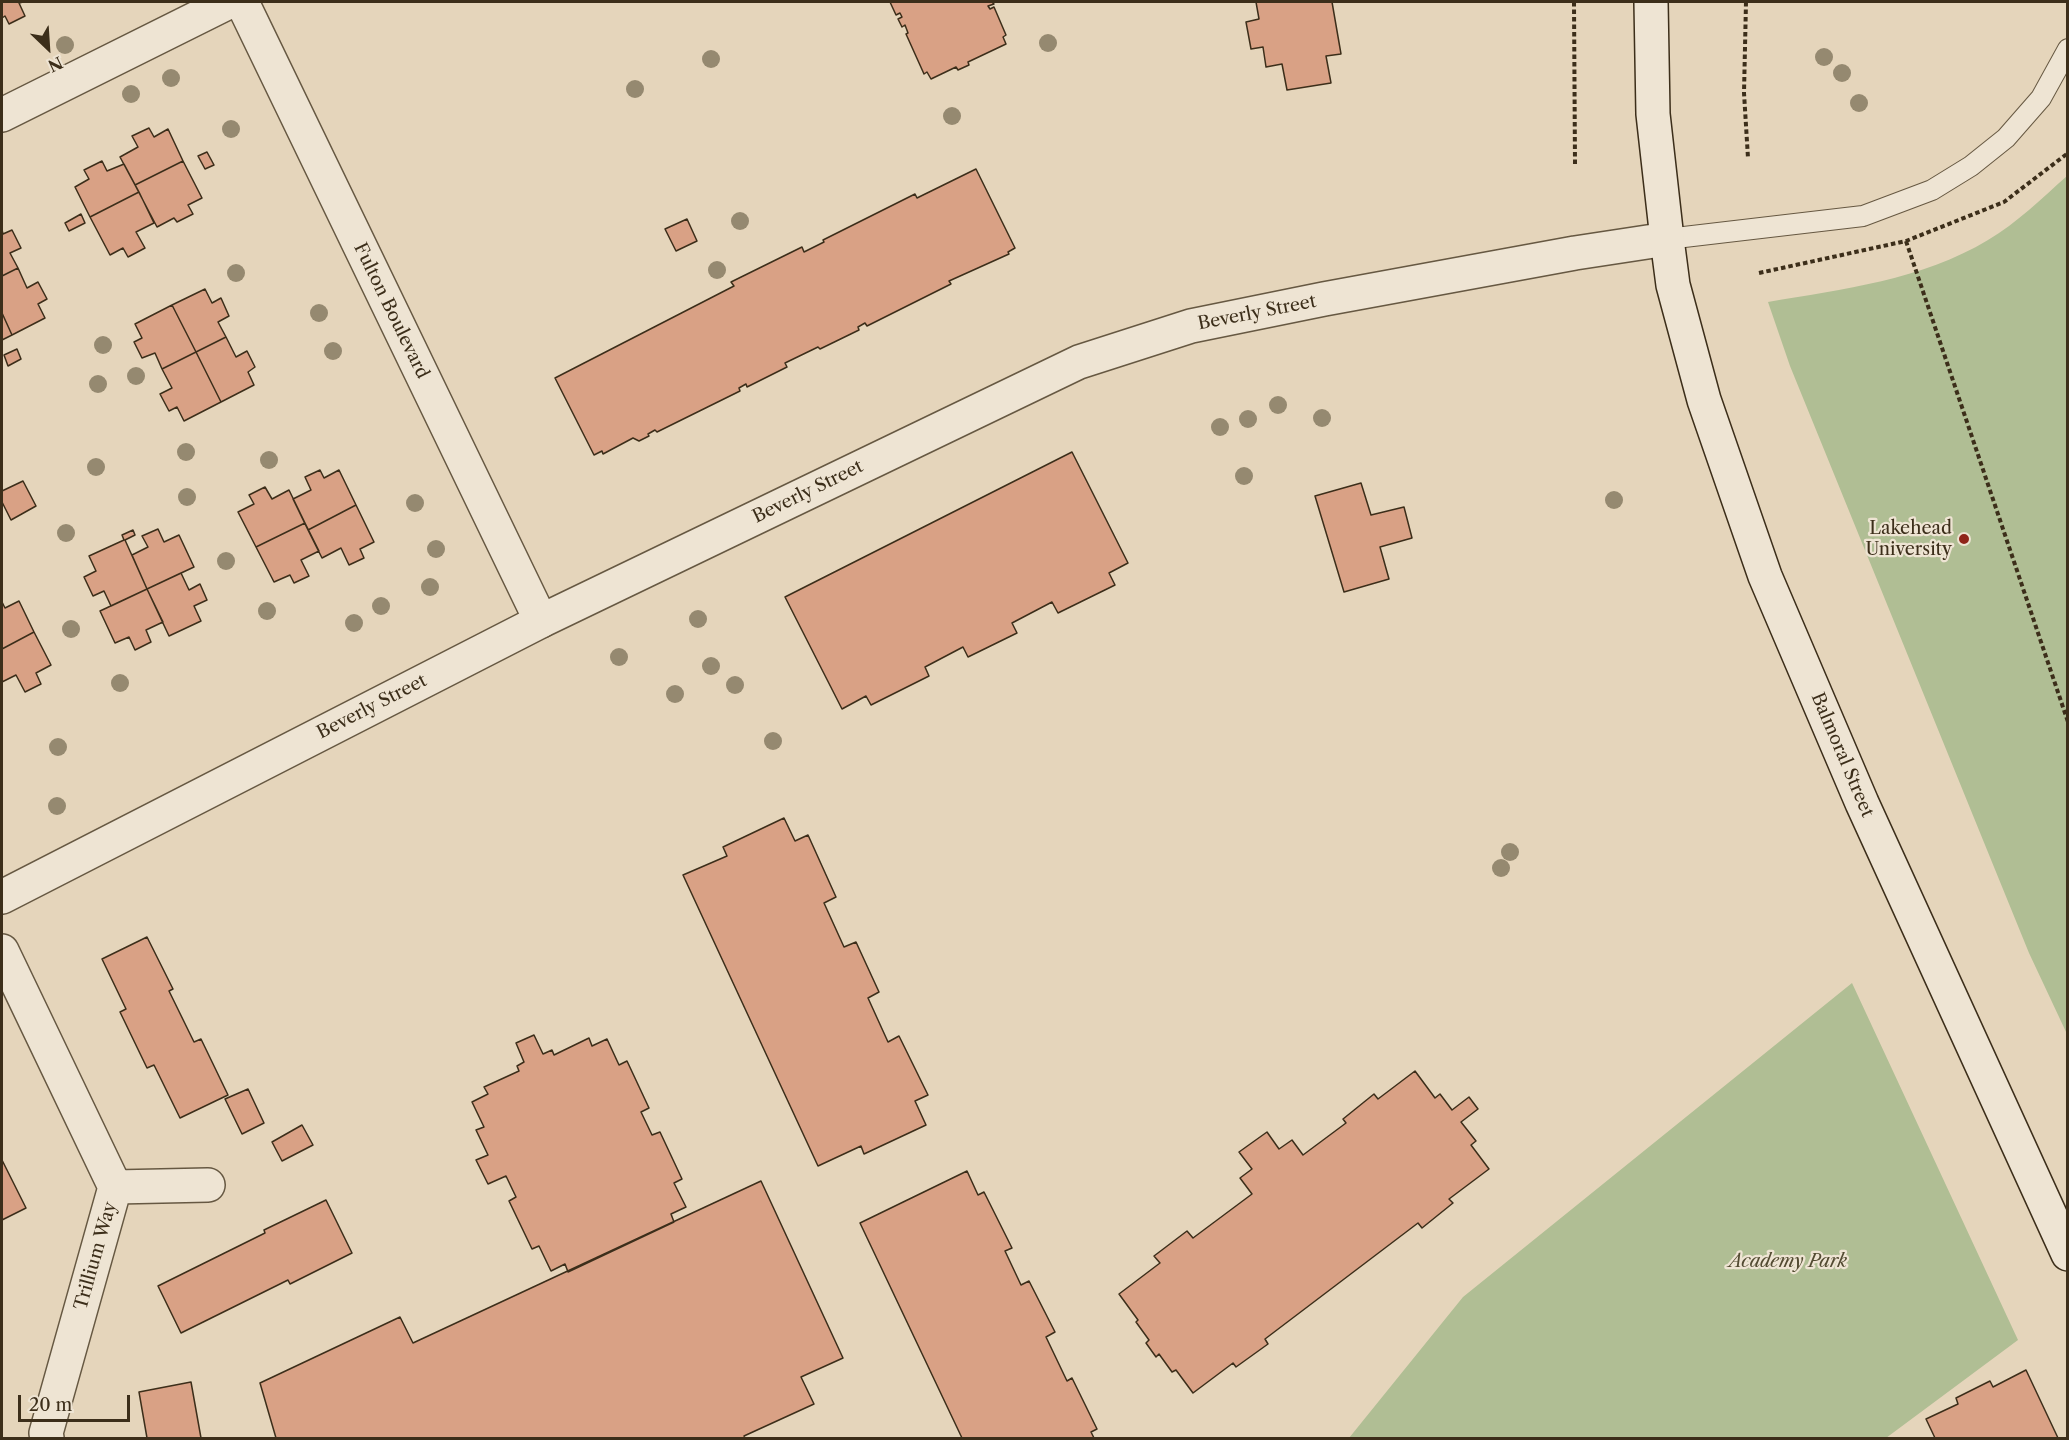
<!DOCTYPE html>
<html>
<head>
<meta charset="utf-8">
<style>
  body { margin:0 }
  #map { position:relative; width:2069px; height:1440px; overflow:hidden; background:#e5d5bb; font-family:"Libre Caslon Text",serif }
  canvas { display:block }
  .frame { position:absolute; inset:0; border:3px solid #3c2e1a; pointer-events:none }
  .north { position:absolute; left:18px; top:18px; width:60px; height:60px; -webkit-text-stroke:4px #eee4d3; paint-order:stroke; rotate:155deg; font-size:16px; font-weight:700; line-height:24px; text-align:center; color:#3c2e1a }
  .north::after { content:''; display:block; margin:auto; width:21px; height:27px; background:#3c2e1a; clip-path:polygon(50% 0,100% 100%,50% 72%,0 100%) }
  .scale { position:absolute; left:18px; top:1395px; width:112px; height:27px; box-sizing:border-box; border:3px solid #3c2e1a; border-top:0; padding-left:8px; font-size:18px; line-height:21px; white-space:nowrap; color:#3c2e1a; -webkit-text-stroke:4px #eee4d3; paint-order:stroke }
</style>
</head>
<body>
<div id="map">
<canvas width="2069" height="1440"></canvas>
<div class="frame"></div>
<div class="north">N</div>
<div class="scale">20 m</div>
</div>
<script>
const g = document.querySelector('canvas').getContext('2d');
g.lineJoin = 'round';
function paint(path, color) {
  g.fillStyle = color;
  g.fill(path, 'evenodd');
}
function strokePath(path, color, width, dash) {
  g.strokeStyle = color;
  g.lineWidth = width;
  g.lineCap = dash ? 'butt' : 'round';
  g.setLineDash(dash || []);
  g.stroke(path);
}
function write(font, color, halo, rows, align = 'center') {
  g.font = font + ' "Libre Caslon Text",serif';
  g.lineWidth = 4.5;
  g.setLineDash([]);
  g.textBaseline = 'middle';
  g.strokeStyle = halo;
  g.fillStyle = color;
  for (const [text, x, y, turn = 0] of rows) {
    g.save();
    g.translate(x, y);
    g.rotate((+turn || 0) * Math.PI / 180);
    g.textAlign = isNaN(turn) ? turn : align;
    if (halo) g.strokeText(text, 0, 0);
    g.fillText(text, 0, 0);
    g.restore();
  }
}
paint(new Path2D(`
  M 2067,176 L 2067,1034 L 2029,953 L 1790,366 L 1768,302 C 1843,289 1922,280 1988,240 C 2017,223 2042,198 2067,176 Z
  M 1852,983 L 2018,1340 L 1886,1438 L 1349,1438 L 1463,1297 Z`), '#b0be94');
const building = new Path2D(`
  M 2,2 L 23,2 L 19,3 L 25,16 L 9,24 L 5,16 L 2,18 Z
  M 890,2 L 992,2 L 994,4 L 988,6 L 990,9 L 994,7 L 1006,35 L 1003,37 L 1006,44 L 968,62 L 969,65 L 958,70 L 956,67 L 931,79 L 927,72 L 924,74 L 906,34 L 908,33 L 905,25 L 902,27 L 898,19 L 902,17 L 900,13 L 896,15 Z
  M 1256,2 L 1332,2 L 1341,54 L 1326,56 L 1331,83 L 1287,90 L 1282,64 L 1266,67 L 1263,47 L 1251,49 L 1246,22 L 1259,19 Z
  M 149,128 L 154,137 L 168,129 L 183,161 L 135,185 L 120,157 L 138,147 L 132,136 Z
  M 207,152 L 214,165 L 205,169 L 198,156 Z
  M 102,161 L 107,171 L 124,164 L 139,192 L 90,217 L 75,187 L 89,179 L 84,170 Z
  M 183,161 L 202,198 L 188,205 L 193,214 L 177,222 L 174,218 L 157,227 L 135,185 Z
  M 976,169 L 1015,248 L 1008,252 L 1009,254 L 949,281 L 951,284 L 867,326 L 865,323 L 858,327 L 859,330 L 820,349 L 818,347 L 785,363 L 787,367 L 747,387 L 746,384 L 739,388 L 740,391 L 657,432 L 655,430 L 648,434 L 649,436 L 639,441 L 633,438 L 603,454 L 602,451 L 594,455 L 555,378 L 734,286 L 731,282 L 802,247 L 804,252 L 824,242 L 823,240 L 915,194 L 917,198 Z
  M 139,192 L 154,223 L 136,232 L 145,248 L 128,257 L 123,248 L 110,255 L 90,217 Z
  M 81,214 L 85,223 L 69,231 L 65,223 Z
  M 687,219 L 697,241 L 676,251 L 665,229 Z
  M 2,230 L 3,234 L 12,230 L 21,248 L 10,253 L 18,268 L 2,276 Z
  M 18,268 L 27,288 L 38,282 L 47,299 L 38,304 L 45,318 L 12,335 L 2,313 L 2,276 Z
  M 205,289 L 212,303 L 221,298 L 229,316 L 218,322 L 226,337 L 196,352 L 172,305 Z
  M 172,305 L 196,352 L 162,369 L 155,353 L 142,358 L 134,342 L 142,338 L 135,324 Z
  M 2,313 L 12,335 L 2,340 Z
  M 226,337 L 236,357 L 247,351 L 255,367 L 248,372 L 254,385 L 221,402 L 196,352 Z
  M 17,349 L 21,359 L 8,366 L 4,355 Z
  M 196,352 L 221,402 L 184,421 L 177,407 L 169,411 L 160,394 L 172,388 L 162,369 Z
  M 1072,452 L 1128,563 L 1109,573 L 1115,585 L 1058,613 L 1052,602 L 1012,623 L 1017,633 L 968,657 L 963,647 L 925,667 L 929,676 L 871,705 L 866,696 L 842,709 L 785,597 Z
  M 320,470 L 324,478 L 339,470 L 356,505 L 308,530 L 293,499 L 311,490 L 305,477 Z
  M 23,481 L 36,506 L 11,520 L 2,502 L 2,491 Z
  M 1361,483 L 1371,515 L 1404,507 L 1412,538 L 1380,547 L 1389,579 L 1344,592 L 1315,496 Z
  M 265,487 L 272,499 L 289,490 L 305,523 L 256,547 L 238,512 L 254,504 L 249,495 Z
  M 356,505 L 374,542 L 360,549 L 364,558 L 349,565 L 341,548 L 322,558 L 308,530 Z
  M 305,523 L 319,551 L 301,560 L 309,576 L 294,583 L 290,575 L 274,582 L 256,547 Z
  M 158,529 L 164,542 L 179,535 L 194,567 L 147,589 L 132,555 L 148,547 L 142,536 Z
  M 133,530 L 135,535 L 125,540 L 147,589 L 111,606 L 104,591 L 93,596 L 84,577 L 96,571 L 89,556 L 124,540 L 122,535 Z
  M 181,573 L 189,590 L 200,584 L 207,600 L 194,606 L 201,621 L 169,636 L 147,589 Z
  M 147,589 L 163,622 L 146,630 L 151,642 L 135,650 L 129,637 L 115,643 L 100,611 Z
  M 19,601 L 34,632 L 2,649 L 2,602 L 5,608 Z
  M 34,632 L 51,665 L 36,673 L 41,684 L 25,692 L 16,675 L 2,682 L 2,649 Z
  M 784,818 L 795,841 L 808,835 L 836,897 L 824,903 L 844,947 L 856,942 L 879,992 L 868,998 L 888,1042 L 899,1036 L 928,1095 L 915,1101 L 926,1125 L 864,1154 L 861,1146 L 818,1166 L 683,875 L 727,856 L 723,847 Z
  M 147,937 L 173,989 L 169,991 L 194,1042 L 201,1039 L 228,1095 L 180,1118 L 154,1065 L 147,1068 L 120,1012 L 126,1009 L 102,959 Z
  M 534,1035 L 543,1054 L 552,1050 L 554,1055 L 589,1038 L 592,1046 L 607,1039 L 619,1065 L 627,1061 L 649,1108 L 641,1112 L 652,1135 L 660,1132 L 682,1179 L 674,1183 L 686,1207 L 671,1214 L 674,1222 L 568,1272 L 565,1264 L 551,1271 L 539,1246 L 532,1249 L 509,1201 L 516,1197 L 506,1176 L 488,1184 L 476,1160 L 488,1155 L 476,1130 L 484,1127 L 472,1102 L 488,1094 L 484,1087 L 519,1071 L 517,1066 L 524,1062 L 516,1043 Z
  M 1415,1071 L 1435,1098 L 1440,1094 L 1452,1110 L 1469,1097 L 1478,1109 L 1461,1122 L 1476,1141 L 1471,1145 L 1489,1169 L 1449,1199 L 1453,1203 L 1422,1228 L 1418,1223 L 1265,1339 L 1268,1344 L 1236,1367 L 1233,1363 L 1193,1393 L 1176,1370 L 1172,1372 L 1159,1354 L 1156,1357 L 1146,1343 L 1149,1340 L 1136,1322 L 1138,1320 L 1119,1294 L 1160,1263 L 1154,1256 L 1187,1231 L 1193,1238 L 1252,1194 L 1240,1178 L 1252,1169 L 1239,1152 L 1267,1132 L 1279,1149 L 1292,1140 L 1303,1155 L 1346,1123 L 1343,1119 L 1374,1094 L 1378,1099 Z
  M 248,1089 L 264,1123 L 242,1134 L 225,1099 Z
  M 302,1125 L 313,1145 L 282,1161 L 272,1142 Z
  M 2,1160 L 26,1208 L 2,1220 Z
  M 967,1171 L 978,1195 L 984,1192 L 1012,1248 L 1005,1251 L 1021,1285 L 1029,1281 L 1055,1332 L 1046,1337 L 1067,1381 L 1072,1378 L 1097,1429 L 1091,1432 L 1094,1438 L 962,1438 L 860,1223 Z
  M 761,1181 L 843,1358 L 801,1377 L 814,1404 L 744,1436 L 745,1438 L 276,1438 L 260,1383 L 400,1317 L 413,1343 Z
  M 326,1200 L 352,1253 L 290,1284 L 288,1280 L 181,1333 L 158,1286 L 265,1233 L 264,1230 Z
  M 2026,1370 L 2058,1438 L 1935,1438 L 1926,1419 L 1958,1404 L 1956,1398 L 1990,1381 L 1993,1387 Z
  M 191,1382 L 201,1438 L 147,1438 L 139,1392 Z`);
paint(building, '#d9a185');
strokePath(building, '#3c2e1a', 1.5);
const service = new Path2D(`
  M 1667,239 L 1863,216 L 1932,190 L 1971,166 L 2006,138 L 2041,98 L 2068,49`);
const minor = new Path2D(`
  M 242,2 L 541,621
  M 2,115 L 229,2
  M 2,951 L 115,1187 L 46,1433 L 47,1438
  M 115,1187 L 208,1185`);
const tertiary = new Path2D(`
  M 2,897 L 541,621 L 1079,362 L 1191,326 L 1324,299 L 1575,253 L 1667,239`);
const secondary = new Path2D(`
  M 1651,2 L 1653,114 L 1667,239 L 1673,285 L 1704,400 L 1765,576 L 1862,803 L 2068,1254`);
strokePath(service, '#665842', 22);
strokePath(minor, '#665842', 36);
strokePath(tertiary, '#665842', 36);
strokePath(secondary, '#3c2e1a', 36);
strokePath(new Path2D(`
  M 1574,2 L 1575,164
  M 1746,2 L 1744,93 L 1748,158
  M 1906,241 L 2068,722
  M 1759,273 L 1906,241 L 2004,202 L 2068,153`), '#3c2e1a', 4, [4.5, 3]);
strokePath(service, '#eee4d3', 20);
strokePath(minor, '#eee4d3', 33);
strokePath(tertiary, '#eee4d3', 33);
strokePath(secondary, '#eee4d3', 33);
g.fillStyle = '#958970';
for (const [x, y] of [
  [1048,43],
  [65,45],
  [1824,57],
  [711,59],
  [1842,73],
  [171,78],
  [635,89],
  [131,94],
  [1859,103],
  [952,116],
  [231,129],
  [740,221],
  [717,270],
  [236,273],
  [319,313],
  [103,345],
  [333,351],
  [136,376],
  [98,384],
  [1278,405],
  [1322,418],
  [1248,419],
  [1220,427],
  [186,452],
  [269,460],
  [96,467],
  [1244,476],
  [187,497],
  [1614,500],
  [415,503],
  [66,533],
  [436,549],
  [226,561],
  [430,587],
  [381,606],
  [267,611],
  [698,619],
  [354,623],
  [71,629],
  [619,657],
  [711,666],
  [120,683],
  [735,685],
  [675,694],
  [773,741],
  [58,747],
  [57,806],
  [1510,852],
  [1501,868]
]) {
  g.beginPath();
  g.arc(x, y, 9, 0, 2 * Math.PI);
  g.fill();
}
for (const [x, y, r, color] of [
  [1964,539,6,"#8f2418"]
]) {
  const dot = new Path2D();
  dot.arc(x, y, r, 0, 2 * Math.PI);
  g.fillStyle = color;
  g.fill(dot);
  strokePath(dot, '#eee4d3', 2);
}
write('18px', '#3c2e1a', '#eee4d3', [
  ["Fulton Boulevard",391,311,64],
  ["Beverly Street",1257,313,-11],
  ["Beverly Street",808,492,-26],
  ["Beverly Street",372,707,-27],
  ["Balmoral Street",1842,755,67],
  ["Trillium Way",96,1256,-74]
]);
write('18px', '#3c2e1a', '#eee4d3', [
  ["Lakehead",1952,529],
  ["University",1952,550]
], 'right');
write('italic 18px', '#534b32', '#eee4d3', [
  ["Academy Park",1788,1262]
]);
</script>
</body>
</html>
